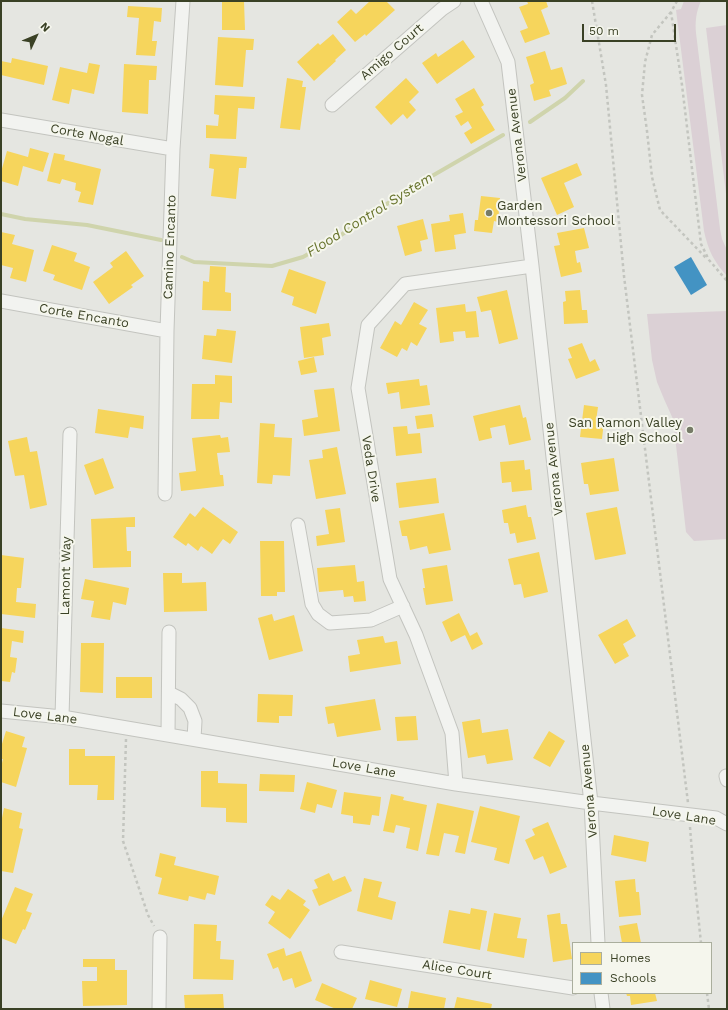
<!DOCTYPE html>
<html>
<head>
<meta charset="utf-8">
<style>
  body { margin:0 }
  #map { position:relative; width:728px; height:1010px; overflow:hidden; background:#e5e6e1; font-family:"Work Sans",sans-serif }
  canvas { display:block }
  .frame { position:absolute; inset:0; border:2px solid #3a4125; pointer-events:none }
  .legend { position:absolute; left:572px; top:942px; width:140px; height:52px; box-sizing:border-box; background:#f5f6ed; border:1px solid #aaae9d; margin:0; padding:5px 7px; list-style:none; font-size:12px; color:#3a4125 }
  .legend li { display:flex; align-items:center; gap:8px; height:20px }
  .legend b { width:20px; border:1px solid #aaae9d }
  .north { position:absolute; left:16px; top:16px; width:40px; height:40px; -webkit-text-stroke:3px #f5f6ed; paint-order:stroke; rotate:46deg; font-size:11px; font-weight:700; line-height:16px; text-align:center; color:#3a4125 }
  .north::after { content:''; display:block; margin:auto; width:14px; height:18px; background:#3a4125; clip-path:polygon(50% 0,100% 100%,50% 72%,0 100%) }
  .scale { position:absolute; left:582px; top:24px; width:94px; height:18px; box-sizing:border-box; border:2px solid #3a4125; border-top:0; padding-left:5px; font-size:12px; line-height:14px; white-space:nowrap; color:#3a4125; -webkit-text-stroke:3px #f5f6ed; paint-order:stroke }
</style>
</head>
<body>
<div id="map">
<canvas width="728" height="1010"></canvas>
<div class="frame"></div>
<ul class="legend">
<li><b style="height:11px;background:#f6d55c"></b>Homes</li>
<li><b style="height:11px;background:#4393c3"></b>Schools</li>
</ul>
<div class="north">N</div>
<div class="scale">50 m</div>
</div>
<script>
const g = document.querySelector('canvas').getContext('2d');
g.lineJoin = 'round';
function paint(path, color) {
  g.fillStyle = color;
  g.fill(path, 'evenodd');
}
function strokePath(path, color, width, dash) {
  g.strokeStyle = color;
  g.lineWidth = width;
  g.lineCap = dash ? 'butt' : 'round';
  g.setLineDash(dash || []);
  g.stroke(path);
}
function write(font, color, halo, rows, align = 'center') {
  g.font = font + ' "Work Sans",sans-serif';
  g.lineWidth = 4;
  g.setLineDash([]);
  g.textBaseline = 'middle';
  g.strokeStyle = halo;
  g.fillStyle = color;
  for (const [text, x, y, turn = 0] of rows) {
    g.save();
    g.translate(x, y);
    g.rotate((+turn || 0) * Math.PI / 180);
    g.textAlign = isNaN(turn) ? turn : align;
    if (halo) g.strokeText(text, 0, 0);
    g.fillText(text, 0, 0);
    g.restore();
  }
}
paint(new Path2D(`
  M 684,1 L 701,1 C 696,12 695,22 696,33 L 720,229 L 722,239 L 727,250 L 727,276 C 714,262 708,250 704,231 L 676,10 L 681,9 Z
  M 727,25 L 727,202 L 706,28 Z
  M 727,311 L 727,539 L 694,541 L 686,532 L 673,419 L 664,399 L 657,382 L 652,360 L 647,314 Z`), '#dbd0d5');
paint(new Path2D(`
  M 222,1 L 244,1 L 245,30 L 222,30 Z
  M 370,1 L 386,1 L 395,10 L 366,36 L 365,34 L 355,42 L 337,22 L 351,9 L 356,14 Z
  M 527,1 L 546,1 L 548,7 L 541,10 L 550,34 L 525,43 L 520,31 L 528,28 L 519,7 L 528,4 Z
  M 128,6 L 162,8 L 161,22 L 154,21 L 152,41 L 157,41 L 155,56 L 136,55 L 139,18 L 127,17 Z
  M 333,34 L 346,50 L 335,60 L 336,61 L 314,81 L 297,62 L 318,43 L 320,45 Z
  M 218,37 L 254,39 L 253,50 L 246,50 L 243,87 L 215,85 Z
  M 463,40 L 475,57 L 437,84 L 422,63 L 436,53 L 438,57 Z
  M 545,51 L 551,70 L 562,67 L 567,84 L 549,90 L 551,96 L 534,101 L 530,85 L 534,83 L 526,57 Z
  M 12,58 L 48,66 L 44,85 L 1,75 L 1,61 L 11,63 Z
  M 89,63 L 100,65 L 94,94 L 72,89 L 69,104 L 52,100 L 60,67 L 87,73 Z
  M 124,64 L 157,66 L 156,80 L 149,80 L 148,114 L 122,112 Z
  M 287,78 L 303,81 L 302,87 L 306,87 L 300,130 L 280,128 Z
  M 406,78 L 419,92 L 409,102 L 416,110 L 407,119 L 403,114 L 391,125 L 375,107 Z
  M 474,88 L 484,105 L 481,107 L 495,130 L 471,144 L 464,133 L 472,128 L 468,121 L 461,126 L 455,116 L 463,112 L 455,99 Z
  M 215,95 L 255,97 L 254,109 L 238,108 L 236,139 L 206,138 L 206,125 L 218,126 L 219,115 L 214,114 Z
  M 30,148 L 49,153 L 43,172 L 23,166 L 18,186 L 1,181 L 1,172 L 7,151 L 28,157 Z
  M 54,153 L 65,155 L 64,160 L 101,169 L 93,205 L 78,202 L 81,192 L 75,190 L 76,183 L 62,179 L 60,184 L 47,181 Z
  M 210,154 L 247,157 L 246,168 L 239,168 L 236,199 L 211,196 L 214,169 L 209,168 Z
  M 577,163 L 582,175 L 564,183 L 574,207 L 557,215 L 541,178 Z
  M 481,196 L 500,198 L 498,222 L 494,221 L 492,233 L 474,231 L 475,220 L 478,220 Z
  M 463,213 L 466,233 L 454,235 L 456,249 L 435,252 L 431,224 L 450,221 L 449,215 Z
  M 423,219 L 428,239 L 420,241 L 422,251 L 405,256 L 397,226 Z
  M 584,228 L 589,248 L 575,251 L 577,263 L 580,262 L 582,272 L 561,277 L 554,246 L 560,245 L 557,233 Z
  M 1,232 L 15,235 L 12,244 L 34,250 L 26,282 L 10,278 L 13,268 L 1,265 Z
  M 52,245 L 77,253 L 74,261 L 90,267 L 82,290 L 53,280 L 55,275 L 43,271 Z
  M 126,251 L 144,276 L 131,285 L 133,287 L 109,304 L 93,282 L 113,267 L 110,263 Z
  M 210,266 L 226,267 L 225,292 L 231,293 L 231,311 L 202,310 L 203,281 L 209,282 Z
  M 289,269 L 326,282 L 316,314 L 292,305 L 294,297 L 281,292 Z
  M 507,290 L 518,339 L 499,344 L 491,310 L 481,312 L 477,297 Z
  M 580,290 L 582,310 L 587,310 L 588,323 L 564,324 L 563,302 L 566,301 L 565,291 Z
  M 414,302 L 428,310 L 419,324 L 427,328 L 417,346 L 411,342 L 407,351 L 402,348 L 397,357 L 380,348 L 395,321 L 401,325 Z
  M 465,304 L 466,312 L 476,311 L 479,337 L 466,338 L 465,331 L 453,332 L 454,341 L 440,343 L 436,308 Z
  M 329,323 L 331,336 L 322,338 L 324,355 L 304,358 L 300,327 Z
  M 217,329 L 236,331 L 232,363 L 202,359 L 204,335 L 216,336 Z
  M 582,343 L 590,362 L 595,359 L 600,370 L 576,379 L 568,359 L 572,358 L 568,348 Z
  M 314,357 L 317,372 L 301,375 L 298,361 Z
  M 215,375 L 232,376 L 232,403 L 220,402 L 219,419 L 191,419 L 192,384 L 215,384 Z
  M 419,379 L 420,386 L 427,385 L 430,405 L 401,409 L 399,392 L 388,394 L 386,383 Z
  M 334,388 L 340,431 L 304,436 L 302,420 L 318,417 L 314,390 Z
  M 520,405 L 523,418 L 526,417 L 531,440 L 509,445 L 505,425 L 490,428 L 492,438 L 479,441 L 473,416 Z
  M 584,405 L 598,407 L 596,421 L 604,421 L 602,439 L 580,437 Z
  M 98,409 L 144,416 L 143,429 L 130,427 L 128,438 L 95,433 Z
  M 432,414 L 434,427 L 417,429 L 415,416 Z
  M 260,423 L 275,424 L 274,437 L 292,438 L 290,476 L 273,475 L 272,484 L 257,483 Z
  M 407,426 L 408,434 L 420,433 L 422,453 L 396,456 L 393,427 Z
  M 220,435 L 221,438 L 228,437 L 230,452 L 217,453 L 220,475 L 223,475 L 224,486 L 181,491 L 179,473 L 196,471 L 192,438 Z
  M 27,437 L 30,452 L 37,451 L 47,505 L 30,509 L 24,475 L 15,476 L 8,441 Z
  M 337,447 L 346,494 L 316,499 L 309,460 L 323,458 L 322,450 Z
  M 103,458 L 114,488 L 95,495 L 84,465 Z
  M 614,458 L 619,491 L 590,495 L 588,484 L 584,484 L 581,463 Z
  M 524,460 L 525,470 L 530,469 L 532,490 L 512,492 L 511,482 L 502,483 L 500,462 Z
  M 436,478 L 439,503 L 399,508 L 396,483 Z
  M 526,505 L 528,517 L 531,517 L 536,539 L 517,543 L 515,533 L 510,534 L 508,523 L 504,523 L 502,510 Z
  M 203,507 L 238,532 L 230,544 L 223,539 L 212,554 L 201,546 L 198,551 L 188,543 L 186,546 L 173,537 L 190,513 L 195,517 Z
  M 617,507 L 626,554 L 595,560 L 586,513 Z
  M 340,508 L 345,542 L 317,546 L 316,536 L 329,534 L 325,510 Z
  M 444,513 L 451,550 L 429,554 L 427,546 L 410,550 L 407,536 L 402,536 L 399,521 Z
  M 135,517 L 135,527 L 126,527 L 127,551 L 131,551 L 131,567 L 93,568 L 91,519 Z
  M 260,541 L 284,541 L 285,592 L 277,592 L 277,596 L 261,596 Z
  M 539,552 L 548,592 L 524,598 L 521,584 L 514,585 L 508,559 Z
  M 1,555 L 24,558 L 21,588 L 17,588 L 16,602 L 36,604 L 35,618 L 1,614 Z
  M 355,565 L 357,582 L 364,581 L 366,601 L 354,602 L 353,596 L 344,597 L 343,590 L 319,592 L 317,568 Z
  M 447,565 L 453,601 L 426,605 L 423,588 L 425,588 L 422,569 Z
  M 163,573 L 182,573 L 182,583 L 206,582 L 207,611 L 164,612 Z
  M 85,579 L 129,588 L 126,605 L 113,602 L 110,620 L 91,617 L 94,601 L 81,599 Z
  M 459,613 L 470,636 L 477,632 L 483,644 L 472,650 L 465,635 L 451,642 L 442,622 Z
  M 272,614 L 274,621 L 294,615 L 303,651 L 269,660 L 258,618 Z
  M 627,619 L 636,636 L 623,644 L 629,656 L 615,664 L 598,635 Z
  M 1,628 L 24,631 L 23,643 L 12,641 L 10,657 L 17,658 L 15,673 L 12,672 L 10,682 L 1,681 Z
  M 383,636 L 385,643 L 397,641 L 401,664 L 350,672 L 348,656 L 360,654 L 357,640 Z
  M 81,643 L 104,643 L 103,693 L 80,692 Z
  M 116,677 L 152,677 L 152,698 L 116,698 Z
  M 258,694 L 293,695 L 292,716 L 279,716 L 279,723 L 257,722 Z
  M 375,699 L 381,730 L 337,737 L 334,723 L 328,724 L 325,707 Z
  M 416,716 L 418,740 L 397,741 L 395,717 Z
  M 480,719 L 482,733 L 508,729 L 513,760 L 487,764 L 485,755 L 468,758 L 462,722 Z
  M 6,731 L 25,737 L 22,747 L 27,748 L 16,787 L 1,782 L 1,767 L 3,759 L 1,759 L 1,747 Z
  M 549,731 L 565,741 L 550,767 L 533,758 Z
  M 69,749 L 85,749 L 85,756 L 115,756 L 114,800 L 97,800 L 98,785 L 69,785 Z
  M 201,771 L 218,771 L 218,783 L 247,784 L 247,823 L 226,822 L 226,808 L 201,807 Z
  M 260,774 L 295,775 L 294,792 L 259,791 Z
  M 307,782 L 337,790 L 332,808 L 317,804 L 315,813 L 300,809 Z
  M 344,792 L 381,797 L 379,816 L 372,815 L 370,825 L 353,823 L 353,816 L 341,814 Z
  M 391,794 L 404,797 L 403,800 L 427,805 L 418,851 L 406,848 L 410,828 L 396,825 L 394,833 L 383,831 Z
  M 437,803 L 474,811 L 465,854 L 455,852 L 459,836 L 444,833 L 439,856 L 426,854 Z
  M 480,806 L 520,816 L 509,864 L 494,860 L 497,848 L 471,842 Z
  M 4,808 L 22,813 L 19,828 L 23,829 L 13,873 L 1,871 L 1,823 Z
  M 548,822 L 567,867 L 550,874 L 543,856 L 534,860 L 525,840 L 535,835 L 532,829 Z
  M 614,835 L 649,842 L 646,862 L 611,855 Z
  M 160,853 L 176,857 L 174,865 L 219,876 L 215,895 L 207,893 L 205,900 L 189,896 L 188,901 L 158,894 L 162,878 L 155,876 Z
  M 329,873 L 333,881 L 345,876 L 352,891 L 319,906 L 312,890 L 318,888 L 314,880 Z
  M 364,878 L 382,882 L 378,897 L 396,902 L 392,920 L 357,911 Z
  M 635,879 L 636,892 L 639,892 L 641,915 L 619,917 L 615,881 Z
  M 15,887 L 33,894 L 26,911 L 32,913 L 25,930 L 23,929 L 16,944 L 1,938 L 1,921 Z
  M 288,889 L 306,901 L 303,905 L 310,910 L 290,939 L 268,923 L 275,912 L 265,905 L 272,895 L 280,900 Z
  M 471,908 L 487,911 L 480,950 L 443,943 L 449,910 L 470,914 Z
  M 494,913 L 521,918 L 517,938 L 527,939 L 524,958 L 487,951 Z
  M 560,913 L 561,924 L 567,924 L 572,959 L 553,962 L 547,915 Z
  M 637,923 L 641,943 L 622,943 L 619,926 Z
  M 194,924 L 217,925 L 216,941 L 221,941 L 220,959 L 234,960 L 233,980 L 193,979 Z
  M 284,948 L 286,956 L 301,951 L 312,981 L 295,988 L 292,978 L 283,981 L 278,967 L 273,969 L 267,954 Z
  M 83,959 L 115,959 L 115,970 L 127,970 L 127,1005 L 83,1006 L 82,981 L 97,981 L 97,967 L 83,967 Z
  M 370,980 L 402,989 L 397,1007 L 365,999 Z
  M 322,983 L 357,998 L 352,1009 L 336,1009 L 315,1000 Z
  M 411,991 L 446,998 L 444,1009 L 416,1009 L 408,1008 Z
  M 626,993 L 655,993 L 657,1001 L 631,1005 L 630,996 L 627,996 Z
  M 223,994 L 224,1009 L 185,1009 L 184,995 Z
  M 457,997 L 492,1004 L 491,1009 L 454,1009 Z`), '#f6d55c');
paint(new Path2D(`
  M 691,257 L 707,285 L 691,295 L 674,267 Z`), '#4393c3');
strokePath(new Path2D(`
  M 530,122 L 565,98 L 583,81
  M 1,214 L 25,219 L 87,225 L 161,240
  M 182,257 L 194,262 L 272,266 L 303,257 L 338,237 L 406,191 L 503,135`), '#cfd4ac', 4);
const minor = new Path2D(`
  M 481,1 L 508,62 L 532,266 L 591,803 L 598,943
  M 332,105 L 442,9 L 454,1
  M 1,120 L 173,149
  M 1,301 L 167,331
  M 165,494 L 167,331 L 173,149 L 183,1
  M 298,525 L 312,604 L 318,614 L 330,623 L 371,620 L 403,606
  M 169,693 L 181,699 L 190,708 L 195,721 L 194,739
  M 1,711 L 62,717 L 456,784 L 591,803 L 716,818 L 727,824
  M 62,717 L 70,434
  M 168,735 L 169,632
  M 726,776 L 727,780
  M 456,784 L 452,733 L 416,635 L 390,579 L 358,388 L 368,325 L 405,284 L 532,266
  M 341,952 L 573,988
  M 601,993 L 603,1009
  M 159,1009 L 160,937`);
strokePath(minor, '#c3c4bf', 15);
strokePath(new Path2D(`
  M 592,1 L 606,85 L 624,276 L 688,803
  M 677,1 L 671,12 L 682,85 L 701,244 L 709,260 L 727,281
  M 671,12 L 652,35 L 645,62 L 642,95 L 647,131 L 652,177 L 660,210 L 707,259
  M 126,739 L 123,841 L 148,915 L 154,926
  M 690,827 L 693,865 L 701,943
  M 707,993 L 709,1009`), '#c3c5bf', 2.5, [3, 3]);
strokePath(minor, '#f2f3f0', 13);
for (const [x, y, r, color] of [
  [489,213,4,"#767b67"],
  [690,430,4,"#767b67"]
]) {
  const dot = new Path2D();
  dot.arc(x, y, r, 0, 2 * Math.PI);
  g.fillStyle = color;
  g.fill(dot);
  strokePath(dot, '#f5f6ed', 1.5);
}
write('13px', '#3a4125', '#f5f6ed', [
  ["Amigo Court",392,52,-41],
  ["Corte Nogal",87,135,10],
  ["Verona Avenue",517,135,-97],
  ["Camino Encanto",170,247,-88],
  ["Corte Encanto",84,316,10],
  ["Veda Drive",371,469,81],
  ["Verona Avenue",554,469,-96],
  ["Lamont Way",66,576,-89],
  ["Love Lane",45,716,7],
  ["Love Lane",364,768,10],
  ["Verona Avenue",589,791,-95],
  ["Love Lane",684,816,9],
  ["Alice Court",457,970,9]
]);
write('13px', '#3a4125', '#f5f6ed', [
  ["Garden",497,206],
  ["Montessori School",497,221],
  ["San Ramon Valley",682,423,"right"],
  ["High School",682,438,"right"]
], 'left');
write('italic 14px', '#67732b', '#f5f6ed', [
  ["Flood Control System",370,215,-32]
]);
</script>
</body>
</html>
